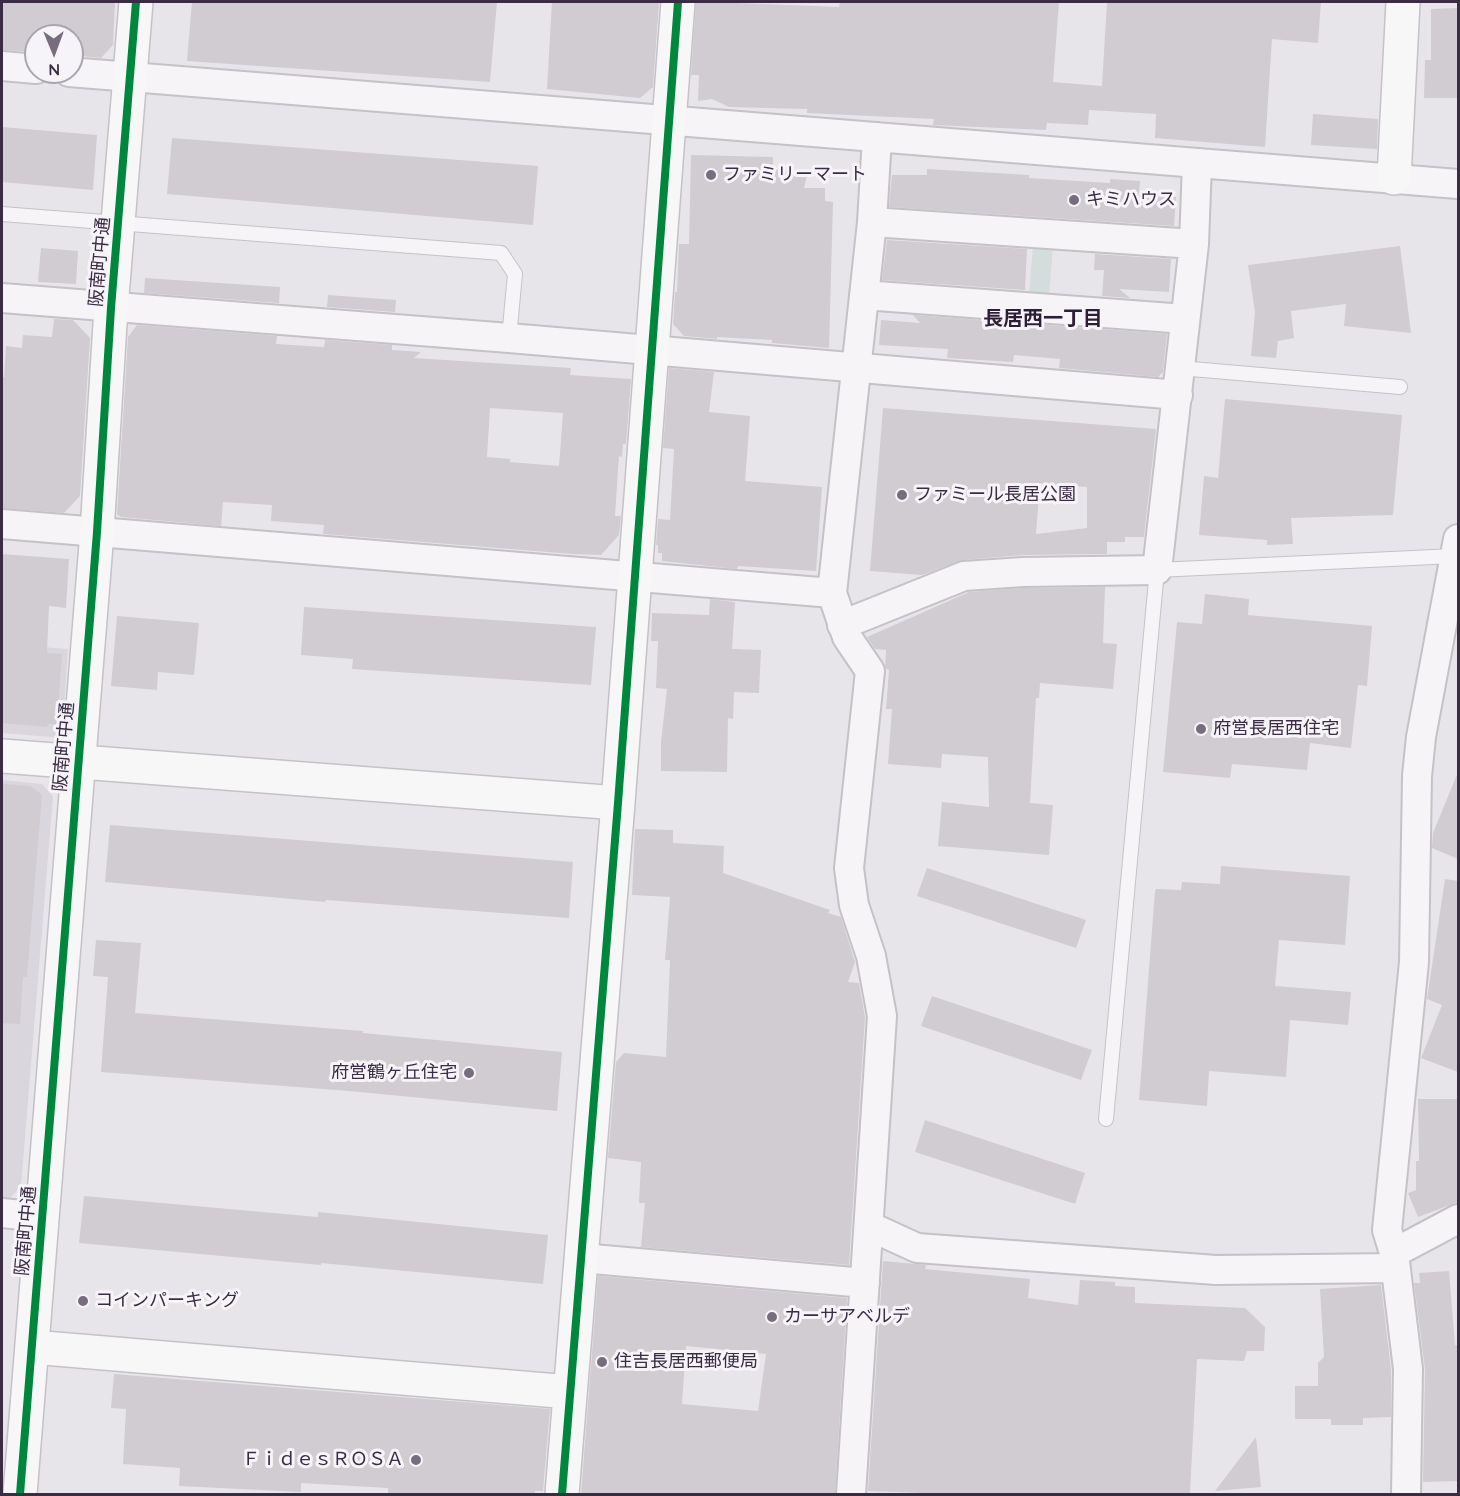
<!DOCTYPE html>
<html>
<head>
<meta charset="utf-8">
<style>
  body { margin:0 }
  #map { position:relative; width:1460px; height:1496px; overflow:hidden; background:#e8e5ea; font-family:Quicksand,sans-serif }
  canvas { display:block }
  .frame { position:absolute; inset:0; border:3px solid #3a2c43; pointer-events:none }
  .north { position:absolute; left:24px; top:24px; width:60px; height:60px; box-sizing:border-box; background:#f6f4f8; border:2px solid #aba4b0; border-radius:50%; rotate:179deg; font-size:16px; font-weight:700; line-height:24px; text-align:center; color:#3a2c43 }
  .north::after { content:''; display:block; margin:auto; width:21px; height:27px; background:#776d7d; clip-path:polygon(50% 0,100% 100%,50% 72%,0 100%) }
</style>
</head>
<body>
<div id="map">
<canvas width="1460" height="1496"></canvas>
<div class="frame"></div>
<div class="north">N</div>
</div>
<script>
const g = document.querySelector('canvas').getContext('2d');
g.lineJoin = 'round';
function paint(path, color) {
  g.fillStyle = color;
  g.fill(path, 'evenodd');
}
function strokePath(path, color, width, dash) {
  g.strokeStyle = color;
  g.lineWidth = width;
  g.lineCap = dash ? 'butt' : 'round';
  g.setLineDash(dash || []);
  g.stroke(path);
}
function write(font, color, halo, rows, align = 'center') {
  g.font = font + ' Quicksand,"Noto Sans JP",sans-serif';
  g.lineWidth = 6;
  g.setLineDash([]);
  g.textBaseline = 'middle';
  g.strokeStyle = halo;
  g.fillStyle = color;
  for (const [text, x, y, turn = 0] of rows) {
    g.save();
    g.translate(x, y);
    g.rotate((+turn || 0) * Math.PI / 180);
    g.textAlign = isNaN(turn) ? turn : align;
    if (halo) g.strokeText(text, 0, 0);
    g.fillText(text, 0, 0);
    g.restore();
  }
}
paint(new Path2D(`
  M 2,644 L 68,649 L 62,738 L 2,733 Z
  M 2,780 L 42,784 L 53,796 L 21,1187 L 8,1200 L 2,1199 Z`), '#dad6de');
paint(new Path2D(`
  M 1033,246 L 1053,247 L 1049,296 L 1029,295 Z`), '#d5dcdc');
paint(new Path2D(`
  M 2,2 L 115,2 L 113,45 L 101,58 L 72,55 L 72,36 L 36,36 L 36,52 L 2,50 Z
  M 192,2 L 497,2 L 490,82 L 187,61 Z
  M 552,2 L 659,2 L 653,87 L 640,98 L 547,89 Z
  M 696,2 L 737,2 L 736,3 L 839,7 L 840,2 L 1059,2 L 1053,82 L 1102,86 L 1107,2 L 1321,2 L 1318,43 L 1272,39 L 1265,147 L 1155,138 L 1156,114 L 1089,110 L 1088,125 L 1047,123 L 1046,130 L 933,125 L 934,119 L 807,113 L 807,109 L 729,107 L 712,99 L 698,101 L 699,75 L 691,75 Z
  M 1458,8 L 1458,98 L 1424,98 L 1425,60 L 1431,60 L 1431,9 Z
  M 1313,114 L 1378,119 L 1377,149 L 1311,145 Z
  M 2,127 L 97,135 L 93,190 L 2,182 Z
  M 172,138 L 538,166 L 533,225 L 167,194 Z
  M 691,155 L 773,157 L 773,170 L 808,171 L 804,188 L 825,188 L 825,201 L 833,202 L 829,348 L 772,343 L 772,340 L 717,337 L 717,339 L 684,336 L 673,324 L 675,292 L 677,292 L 679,244 L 689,244 Z
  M 927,169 L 1029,175 L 1029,178 L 1110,183 L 1110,179 L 1140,181 L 1139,194 L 1176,197 L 1174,226 L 889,207 L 892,175 L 927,175 Z
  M 887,240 L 1027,249 L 1025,290 L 882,280 Z
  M 1400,246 L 1411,333 L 1344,326 L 1346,304 L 1291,311 L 1294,338 L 1278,341 L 1276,358 L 1251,356 L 1255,312 L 1248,265 Z
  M 41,248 L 78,251 L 76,284 L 38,282 Z
  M 1095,254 L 1171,259 L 1169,292 L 1119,289 L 1130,298 L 1102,296 L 1104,270 L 1094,270 Z
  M 145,278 L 280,287 L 279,303 L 144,293 Z
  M 328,295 L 396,300 L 395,312 L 327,307 Z
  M 913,315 L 1167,334 L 1163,372 L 1158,377 L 1059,368 L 1060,359 L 1014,355 L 1013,362 L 947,358 L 948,349 L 879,345 L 881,320 L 920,323 Z
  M 54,319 L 73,320 L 90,338 L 80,496 L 64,513 L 2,508 L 2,377 L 4,377 L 6,346 L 22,348 L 23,335 L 52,337 Z
  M 137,325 L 277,336 L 276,344 L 324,347 L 325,340 L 392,345 L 392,350 L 421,352 L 414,358 L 571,368 L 570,375 L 631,379 L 626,444 L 623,444 L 622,457 L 619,456 L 615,516 L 621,516 L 619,535 L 601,555 L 573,554 L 323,534 L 324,525 L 271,521 L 272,505 L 223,502 L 221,526 L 121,517 L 117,514 L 128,337 ZM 490,408 L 563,413 L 559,466 L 510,462 L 510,459 L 487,457 Z
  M 669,368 L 714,372 L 709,412 L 750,416 L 745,481 L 822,487 L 816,571 L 738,566 L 737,569 L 662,561 L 662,553 L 658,553 L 658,545 L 656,545 L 658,519 L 670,520 L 674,449 L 663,448 Z
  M 1225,399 L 1402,415 L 1393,515 L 1291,518 L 1293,544 L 1267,545 L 1267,540 L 1199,535 L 1204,476 L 1218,478 Z
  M 883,408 L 1156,429 L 1144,537 L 1125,537 L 1125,542 L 1107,542 L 1107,554 L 1023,555 L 963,560 L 922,575 L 870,571 ZM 1040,483 L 1087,487 L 1087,528 L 1036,534 Z
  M 2,554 L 69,559 L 66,608 L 49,606 L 47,653 L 62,654 L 57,724 L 48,724 L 47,727 L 2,723 Z
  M 1105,587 L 1103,643 L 1117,644 L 1113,689 L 1040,683 L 1039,698 L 1036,698 L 1030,803 L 1053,805 L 1049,855 L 938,846 L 942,802 L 989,807 L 988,757 L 942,754 L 941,768 L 888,764 L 892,709 L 886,709 L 889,670 L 885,668 L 886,650 L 875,649 L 867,637 L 969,592 L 1024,588 Z
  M 1205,594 L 1249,599 L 1248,615 L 1372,626 L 1367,686 L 1358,685 L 1351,748 L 1310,743 L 1307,770 L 1232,764 L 1230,778 L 1163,772 L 1177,622 L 1202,624 Z
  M 710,599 L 735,602 L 732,649 L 761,650 L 759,693 L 734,692 L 733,719 L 728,718 L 727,772 L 661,771 L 661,742 L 667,689 L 656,688 L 658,641 L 651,641 L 652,613 L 709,615 Z
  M 304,607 L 596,627 L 591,685 L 352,669 L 353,659 L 301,655 Z
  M 117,616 L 199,623 L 194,675 L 158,672 L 157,690 L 111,686 Z
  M 1458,772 L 1458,859 L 1432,848 L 1433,833 Z
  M 2,784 L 31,786 L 42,795 L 27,977 L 23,977 L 20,1024 L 2,1023 Z
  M 110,825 L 573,862 L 569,918 L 326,900 L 325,902 L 105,882 Z
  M 635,829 L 673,830 L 673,843 L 724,846 L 723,873 L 830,910 L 828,913 L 841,917 L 855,962 L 848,982 L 859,983 L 865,1017 L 849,1265 L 641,1247 L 645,1203 L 639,1203 L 641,1162 L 608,1158 L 616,1062 L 624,1053 L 666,1057 L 670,960 L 665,960 L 670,897 L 632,895 Z
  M 1221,866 L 1350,876 L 1345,945 L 1279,940 L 1275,986 L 1351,992 L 1348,1025 L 1290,1020 L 1286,1077 L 1209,1071 L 1207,1106 L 1139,1100 L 1155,891 L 1156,889 L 1181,890 L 1182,882 L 1220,884 Z
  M 927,868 L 1086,920 L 1076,948 L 917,896 Z
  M 1445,879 L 1458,881 L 1458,1072 L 1421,1058 L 1442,1005 L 1427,999 Z
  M 96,940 L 141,943 L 135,1013 L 363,1031 L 363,1033 L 562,1052 L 557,1111 L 349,1091 L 101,1072 L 108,977 L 93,976 Z
  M 932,996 L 1092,1050 L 1081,1080 L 921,1026 Z
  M 1418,1099 L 1458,1099 L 1458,1202 L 1418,1217 L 1408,1193 L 1416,1190 L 1416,1161 L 1419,1161 Z
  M 925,1120 L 1085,1173 L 1075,1204 L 915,1152 Z
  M 84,1196 L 318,1217 L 318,1212 L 548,1235 L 543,1284 L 321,1263 L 321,1265 L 79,1243 Z
  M 883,1261 L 926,1265 L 925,1269 L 1030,1279 L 1028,1298 L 1078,1305 L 1080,1280 L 1115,1282 L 1115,1286 L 1135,1287 L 1135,1303 L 1245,1308 L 1265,1327 L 1264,1351 L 1247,1351 L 1244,1361 L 1197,1359 L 1190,1493 L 1187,1494 L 951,1494 L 868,1491 Z
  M 1449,1271 L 1455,1345 L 1458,1345 L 1458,1481 L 1423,1482 L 1425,1369 L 1414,1283 L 1420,1283 L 1419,1273 Z
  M 598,1276 L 847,1298 L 835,1494 L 581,1494 ZM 686,1346 L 766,1354 L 758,1411 L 682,1404 Z
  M 1381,1285 L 1391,1370 L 1391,1417 L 1363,1418 L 1363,1425 L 1331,1425 L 1331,1419 L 1295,1419 L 1295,1386 L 1318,1386 L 1318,1363 L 1324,1357 L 1320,1289 Z
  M 114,1374 L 550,1409 L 543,1491 L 535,1491 L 535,1494 L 388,1494 L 388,1488 L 301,1483 L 301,1492 L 179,1486 L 180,1468 L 123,1464 L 126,1409 L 111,1408 Z
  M 1256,1437 L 1261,1487 L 1215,1491 Z`), '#d0ccd2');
const lane = new Path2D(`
  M 2,214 L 501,253 L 515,274 L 509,338
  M 1180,368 L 1400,387
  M 1106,1119 L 1157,570 L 1455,556`);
const street = new Path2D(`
  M 2,66 L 36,69
  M 69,72 L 1458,184
  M 872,222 L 1194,244
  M 864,295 L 1185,319
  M 2,298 L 509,338 L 1178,395
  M 2,524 L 832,593
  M 842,625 L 964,576 L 1023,572 L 1157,570 L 1194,244 L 1197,163
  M 2,1213 L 42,1217
  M 869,1226 L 917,1248 L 1216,1270 L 1395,1268
  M 1394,1253 L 1458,1219
  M 581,1258 L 865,1283
  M 851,1494 L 882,1016 L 871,956 L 854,905 L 849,868 L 870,671 L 847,637 L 832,593 L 872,222 L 877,137
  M 1406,1494 L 1408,1369 L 1394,1253 L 1387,1230 L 1414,962 L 1417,776 L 1421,737 L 1458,539`);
const secondary = new Path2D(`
  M 1394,178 L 1403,2
  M 2,756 L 618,803
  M 32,1347 L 570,1392
  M 20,1494 L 97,532 L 111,308 L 136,2
  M 562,1494 L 618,803 L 678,2`);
strokePath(lane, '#c5c2c7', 16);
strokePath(street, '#c5c2c7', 32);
strokePath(secondary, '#c5c2c7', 36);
strokePath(lane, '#f6f4f6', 14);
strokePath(street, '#f6f4f6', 28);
strokePath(secondary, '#f8f7f8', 33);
strokePath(new Path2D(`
  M 20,1494 L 97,532 L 111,308 L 136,2
  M 562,1494 L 618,803 L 678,2`), '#00873e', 8);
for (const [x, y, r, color] of [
  [711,175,6,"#776d7d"],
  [1074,200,6,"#776d7d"],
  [902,495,6,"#776d7d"],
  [1201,729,6,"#776d7d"],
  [469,1073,6,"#776d7d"],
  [83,1301,6,"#776d7d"],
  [772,1317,6,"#776d7d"],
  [602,1362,6,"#776d7d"],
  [416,1460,6,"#776d7d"]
]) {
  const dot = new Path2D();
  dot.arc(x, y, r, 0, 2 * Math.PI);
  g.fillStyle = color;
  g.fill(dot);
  strokePath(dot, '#f6f4f8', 2);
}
write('18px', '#3a2c43', '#f6f4f8', [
  ["ファミリーマート",723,175],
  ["キミハウス",1086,200],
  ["ファミール長居公園",914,495],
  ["府営長居西住宅",1213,729],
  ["府営鶴ヶ丘住宅",457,1073,"right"],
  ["コインパーキング",95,1301],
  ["カーサアベルデ",784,1317],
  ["住吉長居西郵便局",614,1362],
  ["ＦｉｄｅｓＲＯＳＡ",404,1460,"right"]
], 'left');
write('18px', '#3a2c43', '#f6f4f8', [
  ["阪南町中通",100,262,-85],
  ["阪南町中通",64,747,-85],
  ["阪南町中通",26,1231,-85]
]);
write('bold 20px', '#2c1e34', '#f6f4f8', [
  ["長居西一丁目",1043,319]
]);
</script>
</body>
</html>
